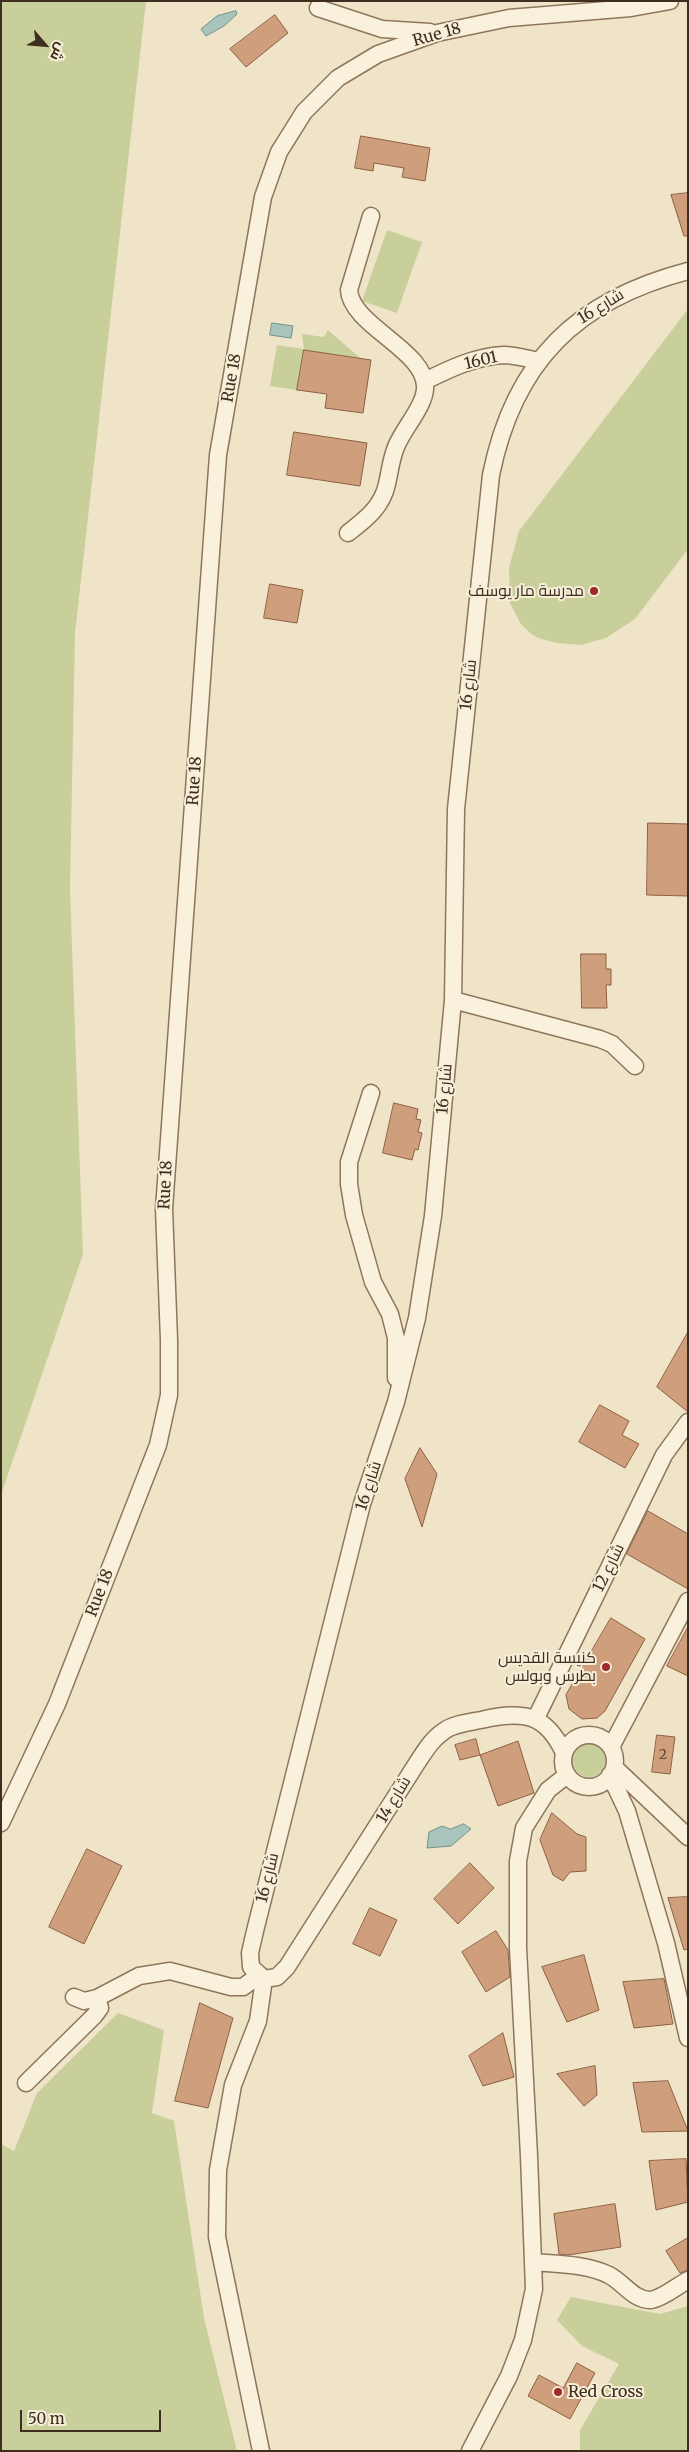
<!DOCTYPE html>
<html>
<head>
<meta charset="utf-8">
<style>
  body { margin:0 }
  #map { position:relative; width:689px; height:2452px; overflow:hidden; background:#f0e4c8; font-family:Merriweather,Cairo,serif }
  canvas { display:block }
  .frame { position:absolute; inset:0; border:2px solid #3d2e20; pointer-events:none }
  .north { position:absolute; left:20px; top:20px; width:50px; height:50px; -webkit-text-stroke:4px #f7eed8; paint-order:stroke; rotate:117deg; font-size:14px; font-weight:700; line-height:20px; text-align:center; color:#3d2e20 }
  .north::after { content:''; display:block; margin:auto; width:18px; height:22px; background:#3d2e20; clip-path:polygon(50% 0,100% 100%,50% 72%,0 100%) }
  .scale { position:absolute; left:20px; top:2410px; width:141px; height:22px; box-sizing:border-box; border:2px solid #3d2e20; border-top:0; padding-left:6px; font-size:15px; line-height:18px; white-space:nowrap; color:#3d2e20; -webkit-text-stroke:4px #f7eed8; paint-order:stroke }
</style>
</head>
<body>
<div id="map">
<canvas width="689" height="2452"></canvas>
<div class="frame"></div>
<div class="north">ش</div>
<div class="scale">50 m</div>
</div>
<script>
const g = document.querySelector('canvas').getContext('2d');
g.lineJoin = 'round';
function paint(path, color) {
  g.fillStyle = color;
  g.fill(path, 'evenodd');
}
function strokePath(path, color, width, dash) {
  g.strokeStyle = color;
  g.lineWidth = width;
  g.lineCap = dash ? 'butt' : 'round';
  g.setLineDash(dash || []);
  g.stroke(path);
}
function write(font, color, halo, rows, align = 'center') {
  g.font = font + ' Merriweather,Cairo,serif';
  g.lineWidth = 4;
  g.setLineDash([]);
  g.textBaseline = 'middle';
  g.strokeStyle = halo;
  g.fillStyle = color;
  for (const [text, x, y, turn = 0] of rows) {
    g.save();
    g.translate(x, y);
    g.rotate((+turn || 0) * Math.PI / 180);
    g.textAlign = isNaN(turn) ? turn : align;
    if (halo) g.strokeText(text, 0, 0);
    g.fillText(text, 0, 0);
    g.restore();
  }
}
paint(new Path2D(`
  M 1,1 L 146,1 L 75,633 L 70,888 L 83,1254 L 1,1495 Z
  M 387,230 L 422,242 L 397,313 L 362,301 Z
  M 688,309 L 688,549 L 635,619 L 606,638 L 581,645 L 557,643 L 538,638 L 530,633 L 520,623 L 510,603 L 509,568 L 519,531 Z
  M 328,330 L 360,358 L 304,350 L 297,390 L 270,386 L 277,345 L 304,349 L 302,334 L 324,337 Z
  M572 1760a17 17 0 1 1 34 0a17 17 0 1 1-34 0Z
  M 118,2013 L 164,2030 L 152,2113 L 174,2121 L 204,2318 L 237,2451 L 1,2451 L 1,2144 L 14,2151 L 37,2093 Z
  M 571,2297 L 660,2314 L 688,2306 L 688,2451 L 580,2451 L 580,2430 L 619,2364 L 582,2346 L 557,2320 Z`), '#c9cf9b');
const water = new Path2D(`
  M 236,11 L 237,14 L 224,26 L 206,36 L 201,29 L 217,16 Z
  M 272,323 L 293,326 L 291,338 L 270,335 Z
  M 464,1824 L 471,1829 L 451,1846 L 427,1848 L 429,1832 L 442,1826 L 450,1829 Z`);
paint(water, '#a9c4bc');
strokePath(water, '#6f938a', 1);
const building = new Path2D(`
  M 275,15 L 288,33 L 246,67 L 230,49 Z
  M 361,136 L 430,148 L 425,181 L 402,177 L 404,168 L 374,163 L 373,171 L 355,168 Z
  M 688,193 L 688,236 L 684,236 L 671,195 Z
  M 304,350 L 371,360 L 363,413 L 325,408 L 327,394 L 297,390 Z
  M 294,432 L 367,443 L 360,486 L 287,475 Z
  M 270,584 L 303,590 L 297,623 L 264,618 Z
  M 648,823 L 688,824 L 688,896 L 647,895 Z
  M 581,954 L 606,954 L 606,969 L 611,969 L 611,985 L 606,985 L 607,1008 L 582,1008 Z
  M 394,1103 L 418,1109 L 416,1119 L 421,1120 L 418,1132 L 422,1133 L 418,1150 L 415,1149 L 412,1160 L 383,1153 Z
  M 688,1332 L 688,1412 L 657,1387 Z
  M 600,1405 L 629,1421 L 622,1435 L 639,1444 L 625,1468 L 579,1442 Z
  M 420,1448 L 437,1474 L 422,1527 L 405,1479 Z
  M 648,1511 L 688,1534 L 688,1589 L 627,1554 Z
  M 611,1618 L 645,1639 L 605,1711 L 597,1718 L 582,1719 L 569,1709 L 566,1695 Z
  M 688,1627 L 688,1676 L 667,1666 Z
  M 657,1735 L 675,1737 L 670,1774 L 652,1772 Z
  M 476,1739 L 480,1755 L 518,1741 L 534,1793 L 498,1806 L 480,1755 L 460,1760 L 455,1745 Z
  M 552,1813 L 577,1834 L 586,1837 L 586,1871 L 570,1872 L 563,1881 L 553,1875 L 540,1840 Z
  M 87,1849 L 122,1866 L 84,1944 L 49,1927 Z
  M 470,1863 L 494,1888 L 458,1924 L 434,1899 Z
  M 688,1897 L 688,1949 L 684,1950 L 668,1898 Z
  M 370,1908 L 397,1920 L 380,1956 L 353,1944 Z
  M 496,1931 L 508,1950 L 510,1977 L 486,1992 L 462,1952 Z
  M 584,1955 L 599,2010 L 567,2022 L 542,1967 Z
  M 664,1979 L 673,2024 L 634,2028 L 623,1982 Z
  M 200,2003 L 233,2018 L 208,2108 L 175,2101 Z
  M 503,2033 L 514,2077 L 483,2086 L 469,2056 Z
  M 595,2066 L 597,2095 L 584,2106 L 557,2074 Z
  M 668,2081 L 688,2131 L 642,2132 L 633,2083 Z
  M 686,2159 L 688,2202 L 656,2210 L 649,2161 Z
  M 615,2204 L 621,2247 L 568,2255 L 559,2254 L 554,2214 Z
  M 688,2238 L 688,2270 L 680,2273 L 666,2251 Z
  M 577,2363 L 595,2373 L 570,2419 L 528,2396 L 539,2375 L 563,2388 Z`);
paint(building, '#cf9f7d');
strokePath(building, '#8d5f41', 1);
const street = new Path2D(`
  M 318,8 L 382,29 L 430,32
  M 425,381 C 449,369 476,356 504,355 C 515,355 528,359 539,361
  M 348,533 C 366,519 382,507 387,484 C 390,471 391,459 396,447 C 403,429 424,407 425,389 C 428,351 351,326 349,290 L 371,216
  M 453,1000 L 600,1039 L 612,1044 L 635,1066
  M 371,1093 L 349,1162 L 349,1184 L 354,1215 L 373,1282 L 390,1314 L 396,1338 L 396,1378
  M 536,1718 L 664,1455 L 688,1422
  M563 1761a26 26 0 1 1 52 0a26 26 0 1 1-52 0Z
  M 611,1747 L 688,1601
  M 614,1767 L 688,1837
  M 610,1775 L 627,1811 L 666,1943 L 688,2038
  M 1,1823 L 57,1704 L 158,1445 L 169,1395 L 169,1340 L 164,1209 L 218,455 L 263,197 L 279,152 L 304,112 L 338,78 L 378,54 L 437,33 L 509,18 L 631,8 L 670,1
  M 264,1979 L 251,1967 L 250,1953 L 255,1931 L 362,1504 L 396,1402 L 417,1318 L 433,1216 L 453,1000 L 456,809 L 491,475 C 514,361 577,300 688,271
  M 264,1979 L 277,1977 L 287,1967 L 417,1763 C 425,1751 432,1739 444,1731 C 453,1724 470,1722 481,1720 C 522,1711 545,1712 564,1753
  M 74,1997 L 84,2001 L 97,1998 L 139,1976 L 170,1971 L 231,1987 L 243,1987 L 258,1976
  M 26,2083 L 94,2016 L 100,2008 L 97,1998
  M 534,2262 C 558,2264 587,2264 609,2275 C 623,2282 634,2301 651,2300 C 663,2298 677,2286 688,2280
  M 261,2451 L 217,2237 L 218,2170 L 233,2085 L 258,2021 L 264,1979
  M 470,2451 L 509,2376 L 523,2340 L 534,2289 L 529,2156 L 518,1948 L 518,1861 L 524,1828 L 548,1790 L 567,1775`);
strokePath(street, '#8d765c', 19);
strokePath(street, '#faf1dc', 16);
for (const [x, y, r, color] of [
  [594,591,5,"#9e2a2b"],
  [606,1667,5,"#9e2a2b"],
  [558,2392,5,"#9e2a2b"]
]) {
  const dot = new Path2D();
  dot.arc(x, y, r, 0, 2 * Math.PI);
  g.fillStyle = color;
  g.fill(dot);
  strokePath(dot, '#f7eed8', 2);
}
write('14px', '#624a37', null, [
  ["2",663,1755]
]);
write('16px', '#3d2e20', '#f7eed8', [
  ["Rue 18",437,35,-16],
  ["شارع 16",601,307,-32],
  ["1601",481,361,-13],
  ["Rue 18",232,378,-80],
  ["شارع 16",469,685,-84],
  ["Rue 18",195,781,-86],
  ["شارع 16",445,1089,-85],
  ["Rue 18",166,1185,-87],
  ["شارع 16",369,1486,-72],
  ["شارع 12",609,1568,-64],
  ["Rue 18",100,1593,-69],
  ["شارع 14",394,1800,-59],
  ["شارع 16",268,1878,-76]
]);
write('16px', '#3d2e20', '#f7eed8', [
  ["مدرسة مار يوسف",584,591],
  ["كنيسة القديس",596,1658],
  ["بطرس وبولس",596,1676],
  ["Red Cross",568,2392,"left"]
], 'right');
</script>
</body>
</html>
